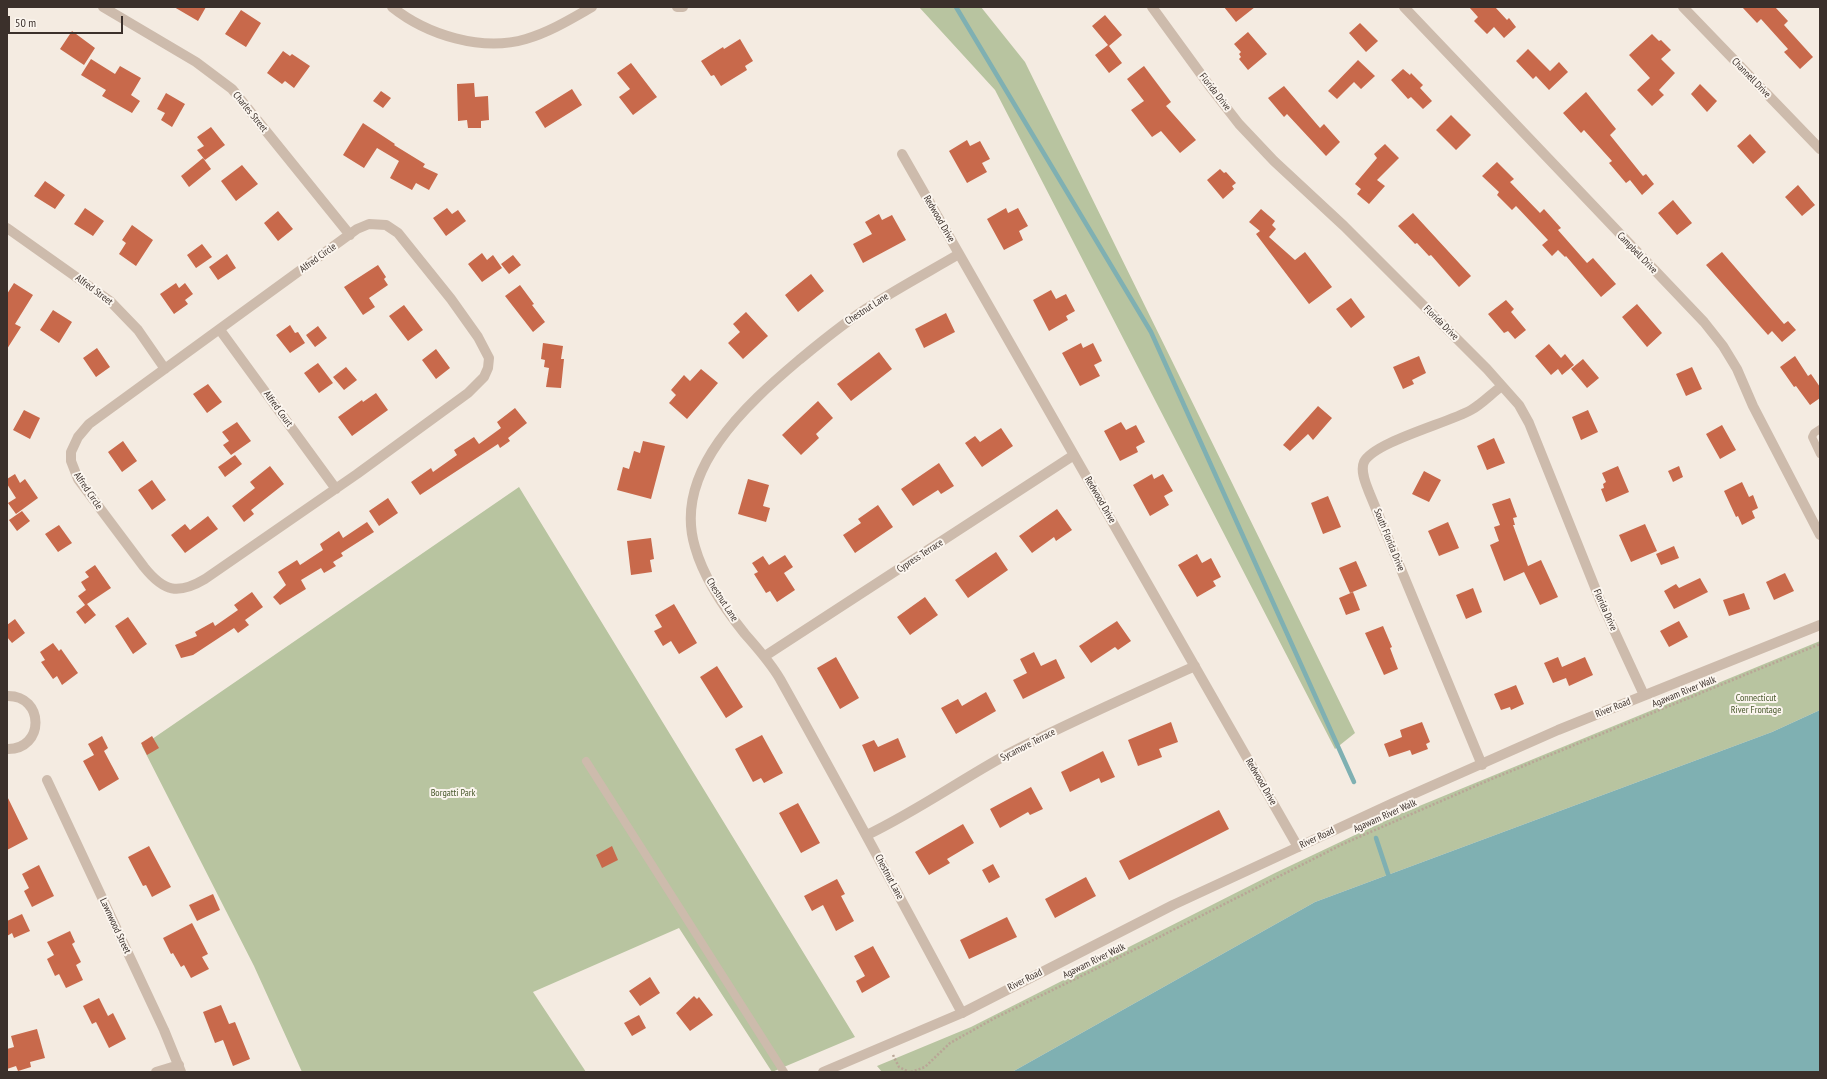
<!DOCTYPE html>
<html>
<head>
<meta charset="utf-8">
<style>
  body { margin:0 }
  #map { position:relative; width:1827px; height:1079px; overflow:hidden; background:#f4ebe1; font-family:"PT Sans Narrow",sans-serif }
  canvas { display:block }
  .frame { position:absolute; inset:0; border:8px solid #3b302b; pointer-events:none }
  .scale { position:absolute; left:8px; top:16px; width:115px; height:18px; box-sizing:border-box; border:2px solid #3b302b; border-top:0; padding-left:5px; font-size:12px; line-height:14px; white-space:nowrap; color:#3b302b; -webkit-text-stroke:3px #fbf5ee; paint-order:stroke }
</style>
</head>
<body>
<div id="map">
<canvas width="1827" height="1079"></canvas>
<div class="frame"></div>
<div class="scale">50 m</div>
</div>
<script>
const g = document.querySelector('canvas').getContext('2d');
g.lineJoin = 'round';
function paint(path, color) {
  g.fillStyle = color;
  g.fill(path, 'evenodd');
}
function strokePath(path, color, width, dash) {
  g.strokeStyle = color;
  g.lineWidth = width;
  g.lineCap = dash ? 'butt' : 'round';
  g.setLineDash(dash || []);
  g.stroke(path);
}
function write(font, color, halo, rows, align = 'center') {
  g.font = font + ' "PT Sans Narrow",sans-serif';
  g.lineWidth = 4;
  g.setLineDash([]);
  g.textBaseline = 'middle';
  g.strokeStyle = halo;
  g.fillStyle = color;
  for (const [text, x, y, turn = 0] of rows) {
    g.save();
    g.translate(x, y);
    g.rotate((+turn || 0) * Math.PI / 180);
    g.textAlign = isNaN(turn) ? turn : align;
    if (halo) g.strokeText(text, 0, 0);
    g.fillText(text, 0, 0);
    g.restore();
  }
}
paint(new Path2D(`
  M 919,7 L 981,7 L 1025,62 L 1355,733 L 1335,749 L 995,90 Z
  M 519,487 L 855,1037 L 772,1072 L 679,928 L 533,992 L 586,1072 L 302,1072 L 254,966 L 142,746 Z
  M 1820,641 L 1820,710 L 1772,732 L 1315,902 L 1012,1072 L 882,1072 L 877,1066 L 971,1027 L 1275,873 L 1395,816 Z`), '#b8c4a0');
paint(new Path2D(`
  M 1820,710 L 1820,1072 L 1012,1072 L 1315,902 L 1772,732 Z`), '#7fb0b2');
strokePath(new Path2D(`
  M 956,7 L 1151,332 L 1354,782
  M 1376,838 L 1390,880`), '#7fb0b2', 4.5);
paint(new Path2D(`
  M 174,7 L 206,7 L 198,21 Z
  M 1224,7 L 1255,7 L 1236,22 Z
  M 1469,7 L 1495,7 L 1507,20 L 1509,18 L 1516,27 L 1504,38 L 1494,27 L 1487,34 L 1474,21 L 1478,17 Z
  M 1742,7 L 1775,7 L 1788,21 L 1784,25 L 1813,57 L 1800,69 L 1784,52 L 1788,49 L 1761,19 L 1757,23 Z
  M 241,10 L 261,23 L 246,47 L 225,34 Z
  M 1105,15 L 1122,35 L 1109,46 L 1122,63 L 1109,73 L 1095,55 L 1108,45 L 1092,26 Z
  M 1360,23 L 1378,41 L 1366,52 L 1349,33 Z
  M 72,31 L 95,48 L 84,65 L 60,49 Z
  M 1248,32 L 1267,54 L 1248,70 L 1239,59 L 1241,57 L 1239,54 L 1241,52 L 1234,44 Z
  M 1652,34 L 1659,41 L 1661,40 L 1671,50 L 1661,59 L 1675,73 L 1659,90 L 1664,95 L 1652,106 L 1637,90 L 1650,78 L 1629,55 Z
  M 740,39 L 753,61 L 745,66 L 747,70 L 721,86 L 714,75 L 711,76 L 701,61 L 723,47 L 724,49 Z
  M 1528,49 L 1550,71 L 1559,62 L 1568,72 L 1549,90 L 1536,76 L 1533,79 L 1516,61 Z
  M 283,51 L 290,56 L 292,54 L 310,66 L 294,88 L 285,81 L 282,84 L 267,73 Z
  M 91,59 L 115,74 L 120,66 L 141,78 L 131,95 L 140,101 L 132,113 L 102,96 L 106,90 L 81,75 Z
  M 1358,60 L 1375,76 L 1361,89 L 1354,82 L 1337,99 L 1328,91 Z
  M 631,63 L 657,97 L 633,115 L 619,97 L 630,89 L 617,73 Z
  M 1144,66 L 1171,102 L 1166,106 L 1196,140 L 1180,153 L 1161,131 L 1152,137 L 1131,110 L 1144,101 L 1127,79 Z
  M 1403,69 L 1410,75 L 1411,73 L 1423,85 L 1420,88 L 1432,101 L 1423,109 L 1411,97 L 1408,99 L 1391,80 Z
  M 474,83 L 475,97 L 488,96 L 489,120 L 481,121 L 481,128 L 468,128 L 467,120 L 458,121 L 457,84 Z
  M 1700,84 L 1717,101 L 1707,112 L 1691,94 Z
  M 1284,86 L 1320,128 L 1324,124 L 1340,142 L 1326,156 L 1287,114 L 1284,117 L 1268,98 Z
  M 572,89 L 582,105 L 545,128 L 535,112 Z
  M 381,91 L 391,98 L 383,108 L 373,101 Z
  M 1586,92 L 1616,129 L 1610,135 L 1643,176 L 1646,174 L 1654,184 L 1642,195 L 1630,180 L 1626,183 L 1609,163 L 1612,161 L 1584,130 L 1581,133 L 1563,113 Z
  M 166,93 L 185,104 L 172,127 L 161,120 L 165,113 L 157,109 Z
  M 1451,115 L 1471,135 L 1456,150 L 1436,130 Z
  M 363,123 L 395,144 L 394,145 L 425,164 L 423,167 L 438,174 L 429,190 L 416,183 L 412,190 L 390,178 L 399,161 L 377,148 L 364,168 L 343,155 Z
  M 211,127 L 225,145 L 205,160 L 197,150 L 204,146 L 197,137 Z
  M 1750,134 L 1766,152 L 1753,164 L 1737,146 Z
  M 967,140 L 970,146 L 980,141 L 990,159 L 982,163 L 987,172 L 967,183 L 949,151 Z
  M 1385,144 L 1399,158 L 1377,180 L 1385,186 L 1369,204 L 1357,194 L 1361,189 L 1355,184 L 1377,158 L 1374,154 Z
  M 203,158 L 211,169 L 189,187 L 181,176 Z
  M 1497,162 L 1514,179 L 1510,182 L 1540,213 L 1544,209 L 1561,228 L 1558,230 L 1587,263 L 1593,258 L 1616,284 L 1601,297 L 1566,256 L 1565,257 L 1558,250 L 1552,256 L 1542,245 L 1548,240 L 1516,206 L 1512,210 L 1497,195 L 1499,192 L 1482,176 Z
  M 242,165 L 258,184 L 236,201 L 221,181 Z
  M 1220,169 L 1224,173 L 1226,172 L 1236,183 L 1232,186 L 1234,189 L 1223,199 L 1207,180 Z
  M 45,181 L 65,195 L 55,209 L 34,196 Z
  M 1798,185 L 1815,205 L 1802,216 L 1785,197 Z
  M 1673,200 L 1692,223 L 1677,235 L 1658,213 Z
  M 85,208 L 104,221 L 93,236 L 74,224 Z
  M 447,208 L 452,214 L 458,210 L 466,221 L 446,236 L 433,218 Z
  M 1006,208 L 1008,213 L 1018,208 L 1028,226 L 1019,231 L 1023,240 L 1004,250 L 987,219 Z
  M 1261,209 L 1275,221 L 1272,225 L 1276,229 L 1269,237 L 1295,260 L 1305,252 L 1332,287 L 1309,304 L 1256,234 L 1260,231 L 1249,222 Z
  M 278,211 L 293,229 L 278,241 L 264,223 Z
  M 1413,213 L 1471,276 L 1459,287 L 1431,255 L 1429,256 L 1417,243 L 1415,244 L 1398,226 Z
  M 879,214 L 882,220 L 892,215 L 906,240 L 863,263 L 853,244 L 872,234 L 865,222 Z
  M 132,225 L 153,240 L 136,266 L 119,254 L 126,243 L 122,240 Z
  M 202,244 L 212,257 L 196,268 L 187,255 Z
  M 1722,252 L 1784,324 L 1788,321 L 1796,330 L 1782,342 L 1772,331 L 1768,335 L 1706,265 Z
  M 482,253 L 487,260 L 493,255 L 502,268 L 482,282 L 468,264 Z
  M 227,254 L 236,268 L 218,280 L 209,267 Z
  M 513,255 L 521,265 L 509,274 L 501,264 Z
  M 378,265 L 386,277 L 384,279 L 388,285 L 369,298 L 375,307 L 363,315 L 344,287 Z
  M 811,274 L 824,291 L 798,312 L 785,295 Z
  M 14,283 L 33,295 L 15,324 L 21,327 L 7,349 L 7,294 Z
  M 176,283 L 179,288 L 185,283 L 193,294 L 185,300 L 188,304 L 174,314 L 160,294 Z
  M 520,285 L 534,304 L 532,305 L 545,322 L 533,332 L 505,296 Z
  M 1051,290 L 1056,299 L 1066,294 L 1075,311 L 1066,316 L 1068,320 L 1049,331 L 1033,300 Z
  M 1351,298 L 1365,317 L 1351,328 L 1336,309 Z
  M 1506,300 L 1514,309 L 1511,312 L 1526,330 L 1515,339 L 1508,331 L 1504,333 L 1488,314 Z
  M 1637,304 L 1662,333 L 1647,347 L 1622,317 Z
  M 404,305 L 423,330 L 408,341 L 389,316 Z
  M 53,310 L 72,322 L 59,343 L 40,330 Z
  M 746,312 L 768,336 L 743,359 L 728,343 L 740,332 L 733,324 Z
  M 946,313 L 955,332 L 924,348 L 915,329 Z
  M 290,325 L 295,333 L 298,332 L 305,343 L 290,353 L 276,335 Z
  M 318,326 L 327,338 L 315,347 L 306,335 Z
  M 543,343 L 563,346 L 561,359 L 564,359 L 561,388 L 546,387 L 549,368 L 544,367 L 545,360 L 541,359 Z
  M 1081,343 L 1083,348 L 1093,343 L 1102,361 L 1094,365 L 1100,376 L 1080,386 L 1062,353 Z
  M 1549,344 L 1561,358 L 1565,354 L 1574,365 L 1562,375 L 1558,369 L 1551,375 L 1535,356 Z
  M 97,348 L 110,367 L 96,377 L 83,358 Z
  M 436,349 L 450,368 L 436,379 L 422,360 Z
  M 879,352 L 892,369 L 851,401 L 837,384 Z
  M 1419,356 L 1426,373 L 1412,380 L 1414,384 L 1403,389 L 1393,367 Z
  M 1795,356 L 1808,376 L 1811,374 L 1820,387 L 1820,398 L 1810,405 L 1796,386 L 1794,387 L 1780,367 Z
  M 1583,359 L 1599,378 L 1587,388 L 1571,369 Z
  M 318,363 L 333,383 L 319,393 L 304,373 Z
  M 346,367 L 357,380 L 344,390 L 333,377 Z
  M 1692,367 L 1702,389 L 1686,396 L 1676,374 Z
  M 701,369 L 718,383 L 687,419 L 669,403 L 676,395 L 671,390 L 684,375 L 690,381 Z
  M 208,384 L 222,402 L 207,413 L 193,394 Z
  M 376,393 L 388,410 L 352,436 L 338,417 L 362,400 L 363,402 Z
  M 818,401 L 833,418 L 816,434 L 819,438 L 801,455 L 782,435 Z
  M 1318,406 L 1332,418 L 1313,440 L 1308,434 L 1290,451 L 1283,445 Z
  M 515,408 L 527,423 L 508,438 L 510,441 L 500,448 L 498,444 L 420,495 L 411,482 L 431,468 L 433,472 L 457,455 L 454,450 L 474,437 L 479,444 L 501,428 L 497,422 Z
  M 24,410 L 40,418 L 30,439 L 13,430 Z
  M 1588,410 L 1598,432 L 1581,440 L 1572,417 Z
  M 237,422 L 251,441 L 231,455 L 223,445 L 229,441 L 222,432 Z
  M 1121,422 L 1126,430 L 1136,425 L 1145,442 L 1136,447 L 1138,452 L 1120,461 L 1104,431 Z
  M 1722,425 L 1736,450 L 1720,459 L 1706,434 Z
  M 1001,428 L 1013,446 L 982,467 L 965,443 L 975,436 L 980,442 Z
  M 1494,438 L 1505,463 L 1487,470 L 1477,446 Z
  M 123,441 L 137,461 L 122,472 L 108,452 Z
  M 643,441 L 665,446 L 651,499 L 617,490 L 623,467 L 629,469 L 634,451 L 640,453 Z
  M 235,455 L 242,464 L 225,477 L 218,467 Z
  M 939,463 L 954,486 L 941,494 L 938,490 L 913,506 L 901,489 Z
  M 270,466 L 284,484 L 251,510 L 254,514 L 244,522 L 232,506 L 255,488 L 250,482 Z
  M 1618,466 L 1629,492 L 1606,502 L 1601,489 L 1604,488 L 1603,484 L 1606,482 L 1602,473 Z
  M 1679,466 L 1683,477 L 1673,482 L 1668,471 Z
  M 1424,471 L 1441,480 L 1429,502 L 1412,494 Z
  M 15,474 L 20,483 L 25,479 L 38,498 L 16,514 L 8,503 L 16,498 L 7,484 L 7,479 Z
  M 1152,474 L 1154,479 L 1163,474 L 1173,491 L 1164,496 L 1169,505 L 1150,516 L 1133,485 Z
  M 748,479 L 769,485 L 763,506 L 770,508 L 766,522 L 738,514 Z
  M 152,480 L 166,500 L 152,510 L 138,490 Z
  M 1742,482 L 1749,497 L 1753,495 L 1758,508 L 1752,511 L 1755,518 L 1742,525 L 1738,516 L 1736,517 L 1724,491 Z
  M 1328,496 L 1341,527 L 1323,534 L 1311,503 Z
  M 388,498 L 398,513 L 379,526 L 369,511 Z
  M 1510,498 L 1517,517 L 1513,518 L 1515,525 L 1513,525 L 1528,566 L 1541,560 L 1558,597 L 1540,605 L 1524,572 L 1504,581 L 1490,545 L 1499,541 L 1494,527 L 1500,525 L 1492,504 Z
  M 878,505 L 893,527 L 855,553 L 843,535 L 861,523 L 858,519 Z
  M 1057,509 L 1072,530 L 1056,541 L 1054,537 L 1032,553 L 1019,536 Z
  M 22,511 L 30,521 L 17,531 L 9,520 Z
  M 208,516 L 218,529 L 185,553 L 171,535 L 185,524 L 190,530 Z
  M 367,522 L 374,532 L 341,553 L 343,556 L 333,562 L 336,566 L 324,573 L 321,568 L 301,580 L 306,589 L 280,605 L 273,597 L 286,585 L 278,572 L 297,560 L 300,565 L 323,550 L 320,544 L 339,531 L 343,538 Z
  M 1448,522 L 1459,548 L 1439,556 L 1428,531 Z
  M 1645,524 L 1657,551 L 1631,562 L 1619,535 Z
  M 59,525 L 72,543 L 58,552 L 45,534 Z
  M 651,538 L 654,559 L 650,560 L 652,572 L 631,575 L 627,541 Z
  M 1674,546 L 1679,558 L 1661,565 L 1656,554 Z
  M 996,552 L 1008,570 L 968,598 L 955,580 Z
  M 1197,554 L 1202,563 L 1211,558 L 1221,577 L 1213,581 L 1216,586 L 1197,597 L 1178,565 Z
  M 785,555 L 793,567 L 784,573 L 795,590 L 777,602 L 770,591 L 766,593 L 754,574 L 758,572 L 752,563 L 763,556 L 769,565 Z
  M 1356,561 L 1367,586 L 1350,593 L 1339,568 Z
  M 95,565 L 111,588 L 87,604 L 96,615 L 85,624 L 76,612 L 85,605 L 78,596 L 86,590 L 81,582 L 89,577 L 85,572 Z
  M 1785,573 L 1794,591 L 1774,600 L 1766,582 Z
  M 1700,578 L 1708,592 L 1674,609 L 1664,591 L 1676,584 L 1679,588 Z
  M 1473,588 L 1482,612 L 1466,619 L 1456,595 Z
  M 252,592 L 263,607 L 245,620 L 249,625 L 238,633 L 234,628 L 193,655 L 181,658 L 175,645 L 197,636 L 195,632 L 213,622 L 215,626 L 238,610 L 234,605 Z
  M 1353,592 L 1360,610 L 1346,615 L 1339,598 Z
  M 1744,593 L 1750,609 L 1729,616 L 1723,600 Z
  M 925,597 L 938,615 L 910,635 L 897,617 Z
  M 674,604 L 697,643 L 679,654 L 671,641 L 663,646 L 654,631 L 662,627 L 655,615 Z
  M 128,617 L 147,644 L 133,654 L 115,626 Z
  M 15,619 L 25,633 L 12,643 L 7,637 L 7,625 Z
  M 1117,621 L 1131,641 L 1118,650 L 1115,647 L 1091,663 L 1079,646 Z
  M 1679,621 L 1688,637 L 1669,647 L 1660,631 Z
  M 1383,626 L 1392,647 L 1390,648 L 1398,669 L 1384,675 L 1365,633 Z
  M 53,643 L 59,651 L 61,649 L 78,673 L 62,685 L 57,676 L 53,679 L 41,662 L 45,660 L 40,652 Z
  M 1034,652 L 1041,666 L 1056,659 L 1065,678 L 1023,699 L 1013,680 L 1027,673 L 1020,659 Z
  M 836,657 L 859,698 L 840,709 L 817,668 Z
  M 1558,657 L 1562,667 L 1585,657 L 1593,675 L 1569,686 L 1566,678 L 1553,683 L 1544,663 Z
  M 717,666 L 743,707 L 726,718 L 700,677 Z
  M 1516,685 L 1524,704 L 1511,710 L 1510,707 L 1501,710 L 1494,694 Z
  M 986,692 L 996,711 L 956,734 L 941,708 L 958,699 L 962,706 Z
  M 1171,722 L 1178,742 L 1159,749 L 1162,757 L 1138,766 L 1128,740 Z
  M 1422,722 L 1430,742 L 1426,744 L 1428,749 L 1412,755 L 1410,750 L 1389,757 L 1384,744 L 1402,737 L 1400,730 Z
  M 762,735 L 783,773 L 764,783 L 761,778 L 753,782 L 735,749 Z
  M 102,736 L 108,748 L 104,751 L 119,779 L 99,791 L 83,761 L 94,755 L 88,744 Z
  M 152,736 L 159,748 L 147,755 L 141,743 Z
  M 898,738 L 906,757 L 874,772 L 862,745 L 874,740 L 878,747 Z
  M 1103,751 L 1115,777 L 1101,783 L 1099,778 L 1070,792 L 1061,772 Z
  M 1031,787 L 1043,809 L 1030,815 L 1028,812 L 1000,828 L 990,809 Z
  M 7,796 L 28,839 L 7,850 Z
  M 798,803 L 820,843 L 801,853 L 779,813 Z
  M 1219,810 L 1229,829 L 1129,880 L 1119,861 Z
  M 963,824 L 974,843 L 947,859 L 950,863 L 929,875 L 915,852 Z
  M 149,846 L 171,887 L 152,897 L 146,885 L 143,886 L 128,857 Z
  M 612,846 L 618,860 L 602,868 L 596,855 Z
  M 993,864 L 1000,877 L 989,883 L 982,870 Z
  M 39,865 L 54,896 L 32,907 L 24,891 L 29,888 L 22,874 Z
  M 1086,877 L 1096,896 L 1055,918 L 1045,899 Z
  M 837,879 L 845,894 L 841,896 L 854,921 L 836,931 L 823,905 L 812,911 L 804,896 Z
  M 213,894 L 220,910 L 197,921 L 189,905 Z
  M 22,914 L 30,931 L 14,938 L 12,933 L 7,936 L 7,921 Z
  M 1007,917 L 1017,937 L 969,959 L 960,940 Z
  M 192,923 L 208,954 L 202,957 L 209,969 L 191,978 L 184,965 L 181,967 L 173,953 L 171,954 L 163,938 Z
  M 70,931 L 75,942 L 72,944 L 81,962 L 76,965 L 83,980 L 66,988 L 59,974 L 55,976 L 47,959 L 54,955 L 47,942 Z
  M 873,946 L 890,977 L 862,993 L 856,981 L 865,976 L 854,956 Z
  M 650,977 L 660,993 L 640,1006 L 629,991 Z
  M 694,996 L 697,999 L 699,997 L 713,1015 L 690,1031 L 676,1013 Z
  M 99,998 L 108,1016 L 113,1013 L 126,1039 L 109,1048 L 96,1022 L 92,1024 L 83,1006 Z
  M 221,1005 L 229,1024 L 235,1022 L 250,1059 L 233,1066 L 223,1040 L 215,1043 L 203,1012 Z
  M 639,1015 L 646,1028 L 632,1036 L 624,1023 Z
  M 37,1029 L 45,1058 L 30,1062 L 31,1067 L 18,1071 L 16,1066 L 7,1069 L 7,1049 L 14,1047 L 11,1036 Z`), '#c8694b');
strokePath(new Path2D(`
  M 893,1055 L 899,1067 L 909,1072
  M 911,1072 L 925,1067 L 950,1043 L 993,1019 L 1102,966 L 1343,844 L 1487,781 L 1820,644`), '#b9a596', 2.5, [2, 2]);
strokePath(new Path2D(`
  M 1820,429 L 1814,433 L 1812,437 L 1820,454
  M 586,761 L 784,1072`), '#cdbbac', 8);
strokePath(new Path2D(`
  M 103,7 L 196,62 L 232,89 L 350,235
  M 392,7 C 427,35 482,52 526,39 C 550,32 571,19 592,7
  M 677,7 L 683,7
  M 1152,7 L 1211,88 L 1239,124 L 1274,161 L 1344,226 L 1487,369 L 1519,405 L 1529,423 L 1600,600 L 1644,695
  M 1404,7 L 1704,322 L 1723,346 L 1737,369 L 1753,406 L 1820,535
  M 1683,7 L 1820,149
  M 902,154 L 1298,847
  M 369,224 L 386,225 L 398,233 L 451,299 L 478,337 L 489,358 L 488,368 L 484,377 L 468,393 L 357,474 L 205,579 C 178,595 164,592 144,567 L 78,479 L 71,461 L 71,452 L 78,437 L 89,424 L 357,229 Z
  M 7,228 L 110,301 L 138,330 L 165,369
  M 959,254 C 930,271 900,287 872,305 C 846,321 822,341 799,360 C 747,404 672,471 695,547 C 704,579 724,608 745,634 C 758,649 770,662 780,679 C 842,790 902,901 962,1013
  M 220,330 L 336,489
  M 765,656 L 1074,455
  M 7,696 C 45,695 45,750 7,749
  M 1482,765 L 1369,492 C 1366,484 1360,471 1364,462 C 1374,442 1448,423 1471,410 C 1482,404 1492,393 1502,386
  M 47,780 L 164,1030 L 181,1072
  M 867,835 C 915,812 959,781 1006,755 C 1067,723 1132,695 1195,666
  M 156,1072 L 179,1065`), '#cdbbac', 10);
strokePath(new Path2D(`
  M 823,1072 L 962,1013 L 1173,905 L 1393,803 L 1558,730 L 1820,625`), '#cdbbac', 10);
write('10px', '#3b302b', '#fbf5ee', [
  ["Channell Drive",1751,78,46],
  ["Florida Drive",1215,92,52],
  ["Charles Street",250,112,51],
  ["Redwood Drive",939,219,60],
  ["Campbell Drive",1637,253,46],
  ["Alfred Circle",318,258,-36],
  ["Alfred Street",94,290,37],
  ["Chestnut Lane",867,309,-33],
  ["Florida Drive",1441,323,45],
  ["Alfred Court",278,409,54],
  ["Alfred Circle",88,491,56],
  ["Redwood Drive",1100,500,60],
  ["South Florida Drive",1389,540,68],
  ["Cypress Terrace",920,556,-33],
  ["Chestnut Lane",722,600,57],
  ["Florida Drive",1605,610,66],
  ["Agawam River Walk",1684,692,-22],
  ["River Road",1613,708,-22],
  ["Sycamore Terrace",1028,745,-27],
  ["Redwood Drive",1261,782,60],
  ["Agawam River Walk",1385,816,-24],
  ["River Road",1317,838,-25],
  ["Chestnut Lane",889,877,62],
  ["Lawnwood Street",115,926,65],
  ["Agawam River Walk",1094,961,-26],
  ["River Road",1025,980,-27]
]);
write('10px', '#4a5a2e', '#fbf5ee', [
  ["Connecticut",1756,698],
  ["River Frontage",1756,710],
  ["Borgatti Park",453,793]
]);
</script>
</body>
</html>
